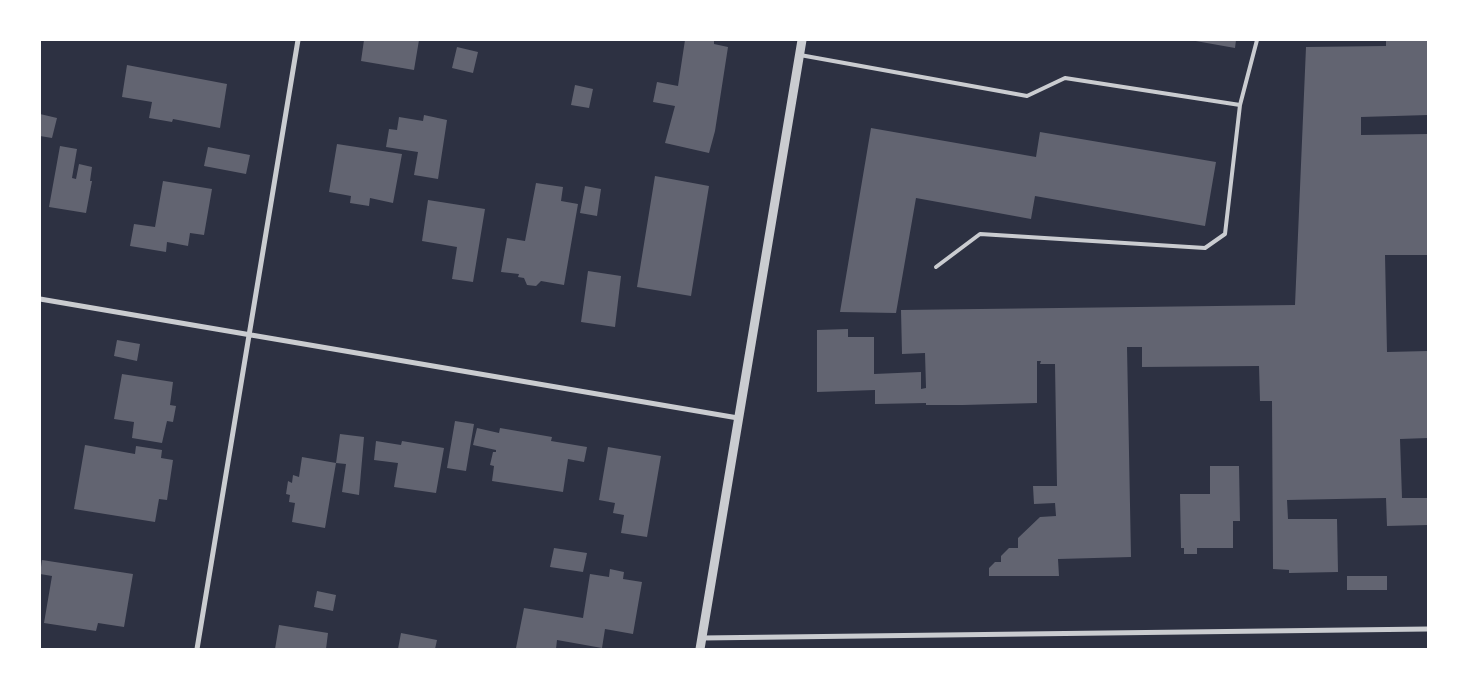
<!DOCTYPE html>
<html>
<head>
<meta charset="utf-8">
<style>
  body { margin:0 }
  #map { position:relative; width:1468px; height:689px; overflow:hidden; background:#2d3142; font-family:Poppins,sans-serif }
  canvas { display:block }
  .frame { position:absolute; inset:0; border:41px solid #fff; pointer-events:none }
</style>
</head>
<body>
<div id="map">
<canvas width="1468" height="689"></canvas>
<div class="frame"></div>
</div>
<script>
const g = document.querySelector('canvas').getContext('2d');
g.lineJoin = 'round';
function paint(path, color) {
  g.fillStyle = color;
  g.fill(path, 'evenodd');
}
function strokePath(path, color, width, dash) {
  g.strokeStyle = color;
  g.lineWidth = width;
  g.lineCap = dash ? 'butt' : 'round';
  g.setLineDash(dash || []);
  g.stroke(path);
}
paint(new Path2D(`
  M 364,40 L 419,40 L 414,70 L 361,61 Z
  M 685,40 L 714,40 L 714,44 L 728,47 L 715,131 L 709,153 L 665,143 L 675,106 L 653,102 L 657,82 L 678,86 Z
  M 1190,40 L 1236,40 L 1235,48 Z
  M 1386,40 L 1428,40 L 1428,115 L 1361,117 L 1361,135 L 1428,134 L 1428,255 L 1385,255 L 1387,352 L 1428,351 L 1428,438 L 1400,439 L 1402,498 L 1428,498 L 1428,525 L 1387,526 L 1386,498 L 1287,500 L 1288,519 L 1337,519 L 1338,572 L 1289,573 L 1289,570 L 1273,569 L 1272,401 L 1260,401 L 1259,366 L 1142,367 L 1142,347 L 1127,347 L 1131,557 L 1058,559 L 1059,576 L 989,576 L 989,568 L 995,562 L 1001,562 L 1001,556 L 1009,548 L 1018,548 L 1018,538 L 1040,517 L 1056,516 L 1055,503 L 1034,504 L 1033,486 L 1057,486 L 1055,364 L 1040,364 L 1041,361 L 1037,361 L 1037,403 L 963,405 L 926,405 L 926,403 L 875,404 L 875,390 L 817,392 L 817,330 L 848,329 L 848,337 L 874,337 L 874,374 L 921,372 L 921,389 L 926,388 L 925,353 L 902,354 L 901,310 L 1295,305 L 1306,47 L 1386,46 Z
  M 457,47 L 478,52 L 473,73 L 452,68 Z
  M 127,65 L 227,84 L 220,128 L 173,119 L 172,122 L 149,118 L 152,102 L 122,97 Z
  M 575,85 L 593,89 L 589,108 L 571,105 Z
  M 40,114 L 57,118 L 52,138 L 40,136 Z
  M 424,115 L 447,120 L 438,179 L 414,175 L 418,152 L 386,147 L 389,129 L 397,130 L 399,117 L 423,121 Z
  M 871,128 L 1036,157 L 1040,132 L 1216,162 L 1205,226 L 1035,196 L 1031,219 L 916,198 L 896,313 L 840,312 Z
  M 337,144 L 402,154 L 393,203 L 370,198 L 369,206 L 350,203 L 351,196 L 329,192 Z
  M 60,146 L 77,149 L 72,178 L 76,179 L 79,164 L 92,167 L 90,181 L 92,181 L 86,213 L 49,207 Z
  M 208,147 L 250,155 L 246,174 L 204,166 Z
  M 655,176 L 709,186 L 691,296 L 637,287 Z
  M 163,181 L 212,189 L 204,235 L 190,233 L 188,246 L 167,242 L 166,252 L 130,246 L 134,224 L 155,227 Z
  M 536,183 L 563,187 L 561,201 L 578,204 L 564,285 L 541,281 L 536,286 L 527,285 L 524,278 L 518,277 L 519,274 L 501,272 L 507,238 L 525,241 Z
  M 585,186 L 601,189 L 597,216 L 580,213 Z
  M 428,200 L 485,209 L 473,282 L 452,279 L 457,247 L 422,241 Z
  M 588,271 L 621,276 L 615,327 L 581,322 Z
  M 117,340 L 140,344 L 137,361 L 114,356 Z
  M 122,374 L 173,382 L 170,405 L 176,406 L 173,422 L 167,421 L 162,443 L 132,438 L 134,422 L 114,419 Z
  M 455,421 L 474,424 L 466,471 L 447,468 Z
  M 477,428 L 499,433 L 500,428 L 552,437 L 551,441 L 587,447 L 584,462 L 568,459 L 563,492 L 492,481 L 494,466 L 490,465 L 493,452 L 496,452 L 496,450 L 473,445 Z
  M 340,434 L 364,437 L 359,495 L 342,492 L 346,464 L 336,463 Z
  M 376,441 L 401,445 L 402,441 L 444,448 L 436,493 L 394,487 L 398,463 L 374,460 Z
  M 85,445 L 135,454 L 136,446 L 162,450 L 161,458 L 173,460 L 167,500 L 159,499 L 155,522 L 74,509 Z
  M 608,447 L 661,456 L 647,537 L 621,533 L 624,515 L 613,513 L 615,503 L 599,500 Z
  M 302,457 L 336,463 L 325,528 L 292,522 L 295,503 L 289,502 L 290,495 L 286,494 L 288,481 L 292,483 L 293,475 L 299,477 Z
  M 1210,466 L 1239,466 L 1240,521 L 1233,521 L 1233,548 L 1197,548 L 1197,554 L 1184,554 L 1184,548 L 1181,548 L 1180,494 L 1210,494 Z
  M 554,548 L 587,553 L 583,572 L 550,567 Z
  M 42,560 L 133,574 L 124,627 L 98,623 L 96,631 L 44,623 L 52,576 L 40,574 Z
  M 610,569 L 624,572 L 623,579 L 642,582 L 633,634 L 605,629 L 602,648 L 557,640 L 556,649 L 516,648 L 524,608 L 583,618 L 590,574 L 609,577 Z
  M 1347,576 L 1387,576 L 1387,590 L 1347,590 Z
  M 317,591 L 336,595 L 333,611 L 314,607 Z
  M 279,625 L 328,633 L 326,649 L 275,649 Z
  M 401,633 L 437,640 L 435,649 L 398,649 Z`), '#626471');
strokePath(new Path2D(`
  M 800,55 L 1027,96 L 1065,78 L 1240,105 L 1257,40
  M 936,267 L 980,234 L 1205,248 L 1225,234 L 1240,105`), '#caccd0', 4);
strokePath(new Path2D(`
  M 40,299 L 738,418
  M 702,638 L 1428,629
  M 197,649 L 298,40`), '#caccd0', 5);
strokePath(new Path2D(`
  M 700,649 L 802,40`), '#caccd0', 9);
</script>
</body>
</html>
